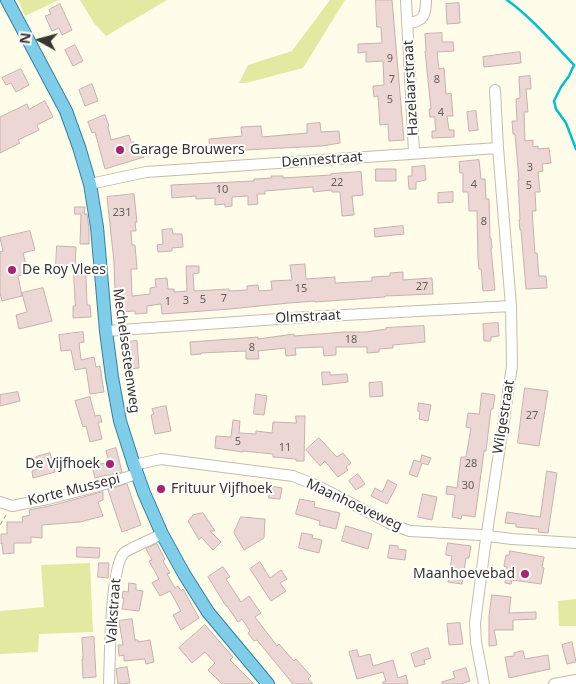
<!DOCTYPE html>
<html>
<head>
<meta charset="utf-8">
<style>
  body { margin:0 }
  #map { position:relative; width:576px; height:684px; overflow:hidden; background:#fffce9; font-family:"Noto Sans",sans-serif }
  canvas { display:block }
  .north { position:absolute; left:15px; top:15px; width:50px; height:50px; -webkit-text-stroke:4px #fff; paint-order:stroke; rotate:277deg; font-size:14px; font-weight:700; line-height:20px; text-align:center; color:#36352e }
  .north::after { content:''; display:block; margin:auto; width:18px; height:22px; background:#36352e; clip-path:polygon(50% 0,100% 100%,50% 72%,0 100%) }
</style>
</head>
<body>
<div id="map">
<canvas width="576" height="684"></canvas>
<div class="north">N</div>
</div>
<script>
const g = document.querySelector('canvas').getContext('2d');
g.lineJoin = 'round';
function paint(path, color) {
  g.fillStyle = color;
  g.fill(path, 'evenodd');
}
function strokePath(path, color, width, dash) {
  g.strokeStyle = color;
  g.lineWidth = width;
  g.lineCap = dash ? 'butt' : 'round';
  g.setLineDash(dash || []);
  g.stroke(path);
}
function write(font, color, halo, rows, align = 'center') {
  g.font = font + ' "Noto Sans",sans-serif';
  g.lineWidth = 4;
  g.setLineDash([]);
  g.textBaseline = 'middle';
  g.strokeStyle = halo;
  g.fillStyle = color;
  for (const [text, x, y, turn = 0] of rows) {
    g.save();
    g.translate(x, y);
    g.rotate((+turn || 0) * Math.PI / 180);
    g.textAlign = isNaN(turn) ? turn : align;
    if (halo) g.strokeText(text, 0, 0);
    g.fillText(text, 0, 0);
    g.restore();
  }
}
paint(new Path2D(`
  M 18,0 L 59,0 L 25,16 Z
  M 80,0 L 167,0 L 106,36 L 94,23 Z
  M 330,0 L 345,0 L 303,68 L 246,83 L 239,83 L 248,65 L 292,51 Z
  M 90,563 L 93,632 L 39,634 L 38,652 L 0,654 L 0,611 L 44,607 L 41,565 Z
  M 576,599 L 576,626 L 559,626 L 558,601 Z`), '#e4e9a1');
strokePath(new Path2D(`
  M 507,0 C 532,18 553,43 574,65 L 569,76 L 561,87 L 554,101 L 556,109 L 566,123 L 576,149`), '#00c2cd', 2.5);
const building = new Path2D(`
  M 376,0 L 392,0 L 404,140 L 389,141 L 388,124 L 380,125 L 378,96 L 374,97 L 373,86 L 384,85 L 383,61 L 366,62 L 366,52 L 358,53 L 358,44 L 382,43 L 381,27 L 377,27 Z
  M 459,3 L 460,23 L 447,24 L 446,4 Z
  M 60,4 L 72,30 L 62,35 L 59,28 L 52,31 L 45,16 L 51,14 L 49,10 Z
  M 442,33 L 442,42 L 453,42 L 454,51 L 437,52 L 439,69 L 444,68 L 446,94 L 451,93 L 453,116 L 447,116 L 449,130 L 454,130 L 454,137 L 432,138 L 432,131 L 436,131 L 435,123 L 435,117 L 430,117 L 429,109 L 431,109 L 425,51 L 426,51 L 425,34 Z
  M 75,45 L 83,61 L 73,66 L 65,50 Z
  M 520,52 L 521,63 L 484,67 L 483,57 Z
  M 21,69 L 29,85 L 16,92 L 11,83 L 6,85 L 2,78 Z
  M 530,76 L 531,89 L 526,89 L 528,112 L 524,112 L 525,141 L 533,140 L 533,147 L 538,146 L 538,149 L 549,148 L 551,163 L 542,164 L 543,171 L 538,172 L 540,192 L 535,192 L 536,211 L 532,211 L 535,253 L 537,253 L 539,276 L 546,276 L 547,288 L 526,289 L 521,230 L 520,230 L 519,220 L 520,220 L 518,180 L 519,180 L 515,134 L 513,134 L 512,121 L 517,121 L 516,99 L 520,98 L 519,77 Z
  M 92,84 L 98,101 L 85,106 L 79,90 Z
  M 45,101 L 53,117 L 37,125 L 39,130 L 18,140 L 20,143 L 0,153 L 0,117 L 27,104 L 29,109 Z
  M 476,111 L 478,130 L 469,131 L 467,112 Z
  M 105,115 L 109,126 L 108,127 L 111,140 L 129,135 L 131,142 L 135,142 L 144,157 L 105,169 L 95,132 L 92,133 L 88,122 Z
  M 320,123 L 321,132 L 339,131 L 340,143 L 322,146 L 243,150 L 210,154 L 209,139 L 242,136 L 241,127 L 261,126 L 262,137 L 307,133 L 307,124 Z
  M 479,160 L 481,179 L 485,179 L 486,199 L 489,199 L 490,238 L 491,238 L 492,248 L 491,249 L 495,290 L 483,291 L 481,269 L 479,269 L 478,258 L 477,211 L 469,211 L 468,192 L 463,192 L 463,173 L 460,173 L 459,162 Z
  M 425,166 L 426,180 L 416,182 L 416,189 L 409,189 L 408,176 L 412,176 L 412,167 Z
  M 376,169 L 396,169 L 396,181 L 376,181 Z
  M 361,172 L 363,195 L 352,196 L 354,215 L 342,216 L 340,192 L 332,192 L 332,190 L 313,192 L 313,187 L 265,191 L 265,194 L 257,194 L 258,204 L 248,205 L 248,196 L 232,197 L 232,206 L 225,207 L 225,204 L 215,205 L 215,198 L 196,199 L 196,196 L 172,198 L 171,185 L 254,181 L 254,179 L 272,178 L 271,176 L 283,176 L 283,178 L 331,175 L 331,174 Z
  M 453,192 L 453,202 L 438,203 L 438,193 Z
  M 134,194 L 137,222 L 135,222 L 136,231 L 131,231 L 132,245 L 135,245 L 137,269 L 131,269 L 132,296 L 150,294 L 150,288 L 156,287 L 155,279 L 167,278 L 168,289 L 174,289 L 174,292 L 187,291 L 186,266 L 199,266 L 199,273 L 193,274 L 194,291 L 229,289 L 229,291 L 247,290 L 247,286 L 258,285 L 259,291 L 272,290 L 271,281 L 292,280 L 290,265 L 305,264 L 306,279 L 335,277 L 335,283 L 372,281 L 372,277 L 390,276 L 390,273 L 403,272 L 403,280 L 432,278 L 433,294 L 385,296 L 385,297 L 315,302 L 315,301 L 289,303 L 230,309 L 162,314 L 161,304 L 147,306 L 147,313 L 135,314 L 135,311 L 117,312 L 115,292 L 114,262 L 107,197 Z
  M 75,207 L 85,207 L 84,214 L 87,214 L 89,228 L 89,244 L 80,244 L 81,214 L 75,214 Z
  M 403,226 L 404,234 L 375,237 L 374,229 Z
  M 172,229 L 173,234 L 182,234 L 183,247 L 172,248 L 172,251 L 158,252 L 157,245 L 163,244 L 162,230 Z
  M 30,231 L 35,250 L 23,253 L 28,273 L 18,276 L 22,296 L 2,301 L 0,293 L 0,252 L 3,251 L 0,238 Z
  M 57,246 L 76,247 L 75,267 L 56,266 Z
  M 74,275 L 86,275 L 87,305 L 90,305 L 91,317 L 73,318 L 73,306 L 75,306 Z
  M 43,288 L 52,321 L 19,329 L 16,315 L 27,312 L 22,293 Z
  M 498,323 L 499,336 L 491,337 L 491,341 L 484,341 L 483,324 Z
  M 424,326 L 425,342 L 393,345 L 393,348 L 379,349 L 379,352 L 367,353 L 367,347 L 336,347 L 336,355 L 324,356 L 323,347 L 295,348 L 296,355 L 286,356 L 285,348 L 258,351 L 259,359 L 246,359 L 246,351 L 201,353 L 201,354 L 191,355 L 190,342 L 246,338 L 258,337 L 258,339 L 294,334 L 294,336 L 344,332 L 366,332 L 386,329 L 386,328 Z
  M 83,332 L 84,342 L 79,343 L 81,360 L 94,357 L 96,367 L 100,366 L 104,392 L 90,394 L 86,368 L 75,370 L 71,350 L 61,351 L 59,335 Z
  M 137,341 L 139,368 L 128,369 L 124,342 Z
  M 322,372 L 330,372 L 330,375 L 347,374 L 348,382 L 323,385 Z
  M 382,382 L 383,396 L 370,397 L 369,383 Z
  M 525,388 L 548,391 L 539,446 L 518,443 Z
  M 18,392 L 20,401 L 0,406 L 0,395 Z
  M 482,393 L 495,395 L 493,409 L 491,409 L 486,451 L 484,451 L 480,481 L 475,517 L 462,515 L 461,519 L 452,517 L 455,495 L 446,494 L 447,486 L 457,488 L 461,457 L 466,457 L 471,428 L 466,427 L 468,413 L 479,414 Z
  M 256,394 L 267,396 L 264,415 L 254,414 Z
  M 90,397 L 95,416 L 100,415 L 102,422 L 98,422 L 102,439 L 90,442 L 86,426 L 83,427 L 75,401 Z
  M 419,403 L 431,405 L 428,421 L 419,419 L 420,412 L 418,411 Z
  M 166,406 L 171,431 L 155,434 L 151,415 L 154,414 L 152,409 Z
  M 296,416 L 305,416 L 304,461 L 296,461 L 296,459 L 273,457 L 273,454 L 243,451 L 243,452 L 215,448 L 216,436 L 231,437 L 233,420 L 240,421 L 239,433 L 256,434 L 256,431 L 272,433 L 273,422 L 296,423 Z
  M 319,438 L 337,457 L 343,453 L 351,463 L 346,467 L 348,470 L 338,477 L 325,461 L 320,466 L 306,450 Z
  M 116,448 L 122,472 L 107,476 L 106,475 L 95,478 L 92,466 L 109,462 L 106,451 Z
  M 50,453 L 55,472 L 33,478 L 32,471 L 38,469 L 36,457 Z
  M 422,455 L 431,458 L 428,465 L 422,463 L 417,477 L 409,474 L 414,460 L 420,462 Z
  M 547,471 L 557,473 L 548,533 L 538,532 L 539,529 L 516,527 L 516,524 L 505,523 L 507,512 L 540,517 Z
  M 358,474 L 365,484 L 356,490 L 349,481 Z
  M 388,480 L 397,485 L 387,504 L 371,496 L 375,488 L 382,492 Z
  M 127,484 L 141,525 L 122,532 L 108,490 Z
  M 271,486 L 282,488 L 280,499 L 269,498 Z
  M 103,492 L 103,500 L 98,502 L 103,516 L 80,522 L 42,525 L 42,538 L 31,537 L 31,543 L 14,543 L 14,553 L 3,554 L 2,543 L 1,544 L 1,534 L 7,534 L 7,522 L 23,522 L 22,517 L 30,515 L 29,510 L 54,505 Z
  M 423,494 L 437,497 L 432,520 L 418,517 Z
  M 300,499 L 315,502 L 314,507 L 340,513 L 336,529 L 319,525 L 320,521 L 296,514 Z
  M 203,513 L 215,531 L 210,531 L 221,542 L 213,550 L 201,537 L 199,540 L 188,521 L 193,515 Z
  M 241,517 L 265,519 L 264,538 L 244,550 L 234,533 Z
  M 346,526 L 372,534 L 368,549 L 342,541 Z
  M 302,533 L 313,535 L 312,538 L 322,540 L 319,553 L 299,548 Z
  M 448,543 L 471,546 L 469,558 L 466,558 L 462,584 L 448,582 L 452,556 L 446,555 Z
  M 157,544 L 165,559 L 163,561 L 170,573 L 167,574 L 175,588 L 178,586 L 181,591 L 183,589 L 199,618 L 181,630 L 173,615 L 181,611 L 170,591 L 160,596 L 152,583 L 159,579 L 149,561 L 152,560 L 146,549 Z
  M 390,545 L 398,546 L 398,549 L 406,550 L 405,560 L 388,558 Z
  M 77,547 L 100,548 L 99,558 L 77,557 Z
  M 510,551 L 544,557 L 542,567 L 544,568 L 541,584 L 512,580 L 511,584 L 505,583 L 507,567 L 504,566 L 506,555 L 509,555 Z
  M 260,562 L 270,578 L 281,570 L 287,579 L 280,583 L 286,591 L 271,601 L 250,569 Z
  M 99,563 L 109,563 L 108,578 L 98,577 Z
  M 223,567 L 230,577 L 226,579 L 241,602 L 249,596 L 261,613 L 255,617 L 277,646 L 279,644 L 294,661 L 296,659 L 311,676 L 308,679 L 313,684 L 293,684 L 257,640 L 254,641 L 248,633 L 250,631 L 242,619 L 238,622 L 227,606 L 226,606 L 208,577 Z
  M 129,583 L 136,584 L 136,590 L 143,591 L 139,611 L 122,609 L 124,598 L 122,598 L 123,591 L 128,592 Z
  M 492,595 L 511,597 L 509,613 L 536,612 L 536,619 L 513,620 L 513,630 L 494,630 L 497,645 L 489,646 L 489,617 Z
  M 132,619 L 135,640 L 138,640 L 138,642 L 150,640 L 154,662 L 146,664 L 145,659 L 124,661 L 124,655 L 119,656 L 118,645 L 123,645 L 119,621 Z
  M 460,623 L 463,644 L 449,645 L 447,624 Z
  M 205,625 L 233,657 L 230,660 L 254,684 L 222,684 L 208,670 L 215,663 L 205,652 L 192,663 L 179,648 Z
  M 94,637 L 96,677 L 83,678 L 82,659 L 83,659 L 82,638 Z
  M 572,642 L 576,662 L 567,664 L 562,645 Z
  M 428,648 L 431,658 L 424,660 L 425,664 L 415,667 L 411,654 Z
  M 357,650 L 359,657 L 370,654 L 373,666 L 393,660 L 398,678 L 406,675 L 408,684 L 383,684 L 383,682 L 386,681 L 383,672 L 357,679 L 349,652 Z
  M 523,651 L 525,659 L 548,655 L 550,669 L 509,678 L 505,657 L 514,656 L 514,653 Z
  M 127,667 L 130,683 L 118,684 L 116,669 Z
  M 466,668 L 470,681 L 461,684 L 442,684 L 442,682 L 455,678 L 453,672 Z`);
paint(building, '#edd7d4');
strokePath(building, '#c6b1ae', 1);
const minor = new Path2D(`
  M 406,0 L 414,153
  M 407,23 C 423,22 426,16 426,0
  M 90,184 L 146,172 L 498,148 L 495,90
  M 106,331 L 308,317 L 511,306
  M 134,465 L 161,459 L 293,476 L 318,486 L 391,524 L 410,531 L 480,535 L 512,539 L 576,543
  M 0,502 L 12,506 L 52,498 L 95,487 L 137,474
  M 109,684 C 110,660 110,567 124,553 C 128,549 155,538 162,534
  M 484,684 L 476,642 L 475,623 L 485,546 L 512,366 L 511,306 L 498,148
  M 554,684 L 576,680`);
const major = new Path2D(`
  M 7,0 L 66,111 L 79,147 L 90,184 L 97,227 L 106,331 L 112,377 L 120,421 L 134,465 L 144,493 L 162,534 L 184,574 L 208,612 L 268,684`);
strokePath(minor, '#c1beac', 12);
strokePath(major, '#30829e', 14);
strokePath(new Path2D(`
  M 0,525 L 6,515`), '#a8a598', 1, [5, 2.5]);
strokePath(minor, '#fff', 10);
strokePath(major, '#80cde9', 12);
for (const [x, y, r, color] of [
  [120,150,5,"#a9236c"],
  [12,270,5,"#a9236c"],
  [110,464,5,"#a9236c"],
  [161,489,5,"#a9236c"],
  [525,574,5,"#a9236c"]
]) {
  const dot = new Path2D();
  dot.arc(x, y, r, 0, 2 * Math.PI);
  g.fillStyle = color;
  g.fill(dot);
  strokePath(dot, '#fff', 2);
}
write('11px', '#645e58', null, [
  ["9",390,59],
  ["7",392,80],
  ["8",437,80],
  ["5",390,100],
  ["4",441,113],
  ["3",530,168],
  ["22",337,183],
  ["4",474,185],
  ["5",529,186],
  ["10",222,190],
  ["231",122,213],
  ["8",484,222],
  ["27",422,287],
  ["15",301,289],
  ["7",224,299],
  ["5",203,300],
  ["3",186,301],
  ["1",168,302],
  ["18",351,340],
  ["8",252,348],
  ["27",532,416],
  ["5",238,442],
  ["11",285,448],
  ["28",471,464],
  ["30",468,486]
]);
write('14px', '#36352e', '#fff', [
  ["Hazelaarstraat",411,88,-93],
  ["Dennestraat",322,160,-4],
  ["Olmstraat",308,317,-3],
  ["Mechelsesteenweg",126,351,82],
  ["Wilgestraat",504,417,-81],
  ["Korte Mussepi",74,490,-14],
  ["Maanhoeveweg",354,505,25],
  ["Valkstraat",114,611,-86]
]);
write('14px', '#36352e', '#fff', [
  ["Garage Brouwers",130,150],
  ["De Roy Vlees",22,270],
  ["De Vijfhoek",100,464,"right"],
  ["Frituur Vijfhoek",171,489],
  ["Maanhoevebad",515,574,"right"]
], 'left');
</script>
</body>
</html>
